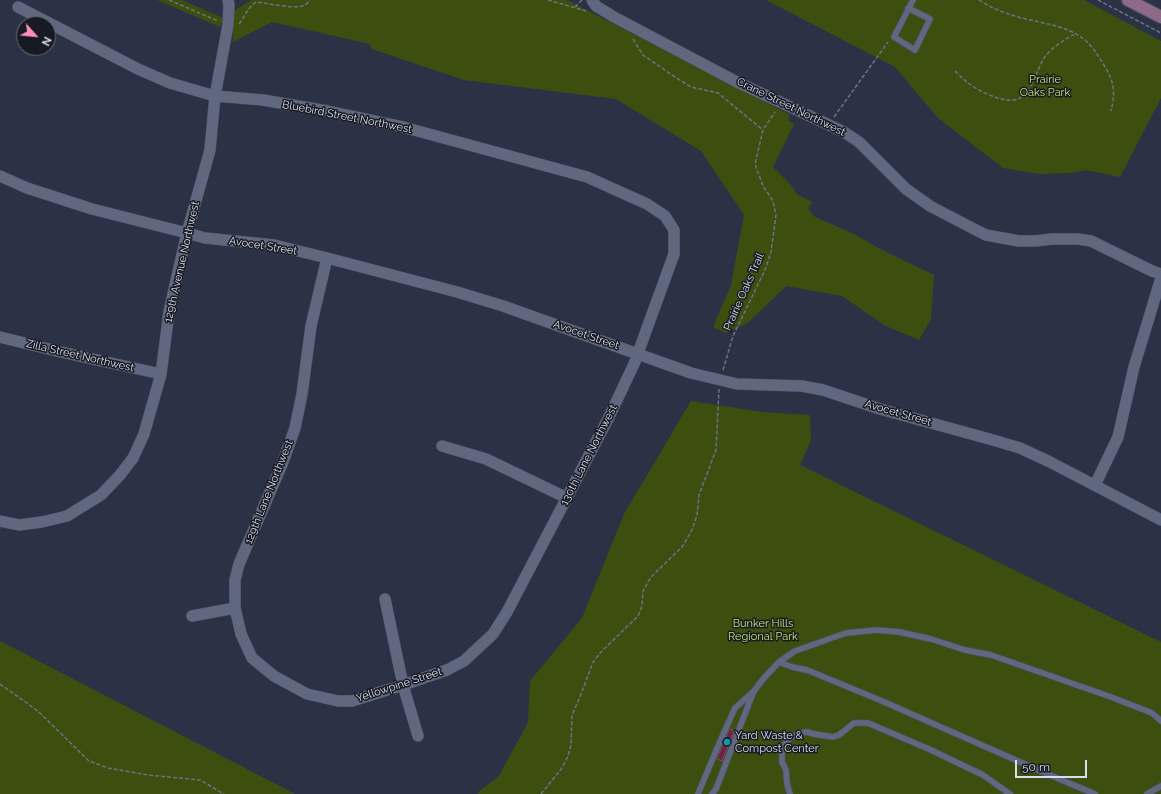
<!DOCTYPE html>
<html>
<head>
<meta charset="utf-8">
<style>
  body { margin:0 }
  #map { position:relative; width:1161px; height:794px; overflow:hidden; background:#2b3246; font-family:Raleway,sans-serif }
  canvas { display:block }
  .north { position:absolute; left:16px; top:16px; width:40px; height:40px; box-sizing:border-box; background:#171a23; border:1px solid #656973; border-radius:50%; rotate:117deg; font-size:11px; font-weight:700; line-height:16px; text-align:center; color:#dadfec }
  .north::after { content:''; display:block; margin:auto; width:14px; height:18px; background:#fe8ebc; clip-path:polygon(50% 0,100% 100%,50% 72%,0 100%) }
  .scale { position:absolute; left:1015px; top:760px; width:72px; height:18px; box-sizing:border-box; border:2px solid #dadfec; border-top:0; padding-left:5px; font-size:12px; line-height:14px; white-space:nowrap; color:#dadfec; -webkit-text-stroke:3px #171a23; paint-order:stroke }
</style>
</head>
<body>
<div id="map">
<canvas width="1161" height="794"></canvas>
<div class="north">N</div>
<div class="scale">50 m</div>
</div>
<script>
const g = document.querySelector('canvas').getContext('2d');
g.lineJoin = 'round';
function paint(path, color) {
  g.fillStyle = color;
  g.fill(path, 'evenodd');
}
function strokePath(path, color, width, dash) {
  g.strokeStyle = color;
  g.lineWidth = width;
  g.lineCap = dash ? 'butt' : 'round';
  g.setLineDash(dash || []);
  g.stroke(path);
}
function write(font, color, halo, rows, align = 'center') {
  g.font = font + ' Raleway,sans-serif';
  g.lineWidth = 3;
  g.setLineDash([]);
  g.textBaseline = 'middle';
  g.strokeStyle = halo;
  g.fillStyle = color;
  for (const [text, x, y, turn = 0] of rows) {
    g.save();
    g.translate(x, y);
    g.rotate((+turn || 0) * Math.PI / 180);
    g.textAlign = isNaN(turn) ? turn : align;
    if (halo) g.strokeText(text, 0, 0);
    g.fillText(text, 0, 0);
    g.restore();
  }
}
paint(new Path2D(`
  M 157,0 L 182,0 L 223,18 L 220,27 Z
  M 251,0 L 565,0 L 571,2 L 790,115 L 788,120 L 794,124 L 773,167 L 790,184 L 797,194 L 812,202 L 808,209 L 815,217 L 854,234 L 886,252 L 934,275 L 931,319 L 919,340 L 884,325 L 842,296 L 786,286 L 748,323 L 726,333 L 713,327 L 731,285 L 744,215 L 701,151 L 616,99 L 464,80 L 372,49 L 370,44 L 272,22 L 233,42 L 234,11 Z
  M 766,0 L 1084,0 L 1161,41 L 1161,98 L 1120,177 L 1086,170 L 1071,173 L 1039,174 L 1003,168 L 938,118 L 895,67 Z
  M 691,401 L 762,412 L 810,415 L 811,440 L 800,465 L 1161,642 L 1161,794 L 478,794 L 479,791 L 499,776 L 528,722 L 530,681 L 582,618 L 624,514 Z
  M 0,641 L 295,794 L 0,794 Z`), '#3d4f0f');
const building = new Path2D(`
  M 730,729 L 734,731 L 722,761 L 717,759 Z`);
paint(building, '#732044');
strokePath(building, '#725760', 1);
const lane = new Path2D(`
  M 908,8 L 930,19 L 915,50 L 894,37 L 913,0
  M 779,662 L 792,667 L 807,670 L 882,701 L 1045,773 L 1095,794
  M 698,794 L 718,746 L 735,708 L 754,691 L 764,678 L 779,662 L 795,651 L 846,633 L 877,630 L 899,632 L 931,639 L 965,650 L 991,655 L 1111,697 L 1152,713 L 1161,721
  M 712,794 L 716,789 L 753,693
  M 790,794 L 787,784 L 786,770 L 782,762 L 782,753 L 785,744 L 790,738 L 799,733 L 807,732 L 814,734 L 833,737 L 839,735 L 854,723 L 868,723 L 931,750 L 983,775 L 1010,794
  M 1147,794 L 1161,786`);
const street = new Path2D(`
  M 592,0 L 596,6 L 614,17 L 737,82 L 844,132 L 859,142 L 906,189 L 930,206 L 974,229 L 986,235 L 1019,241 L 1035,241 L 1052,239 L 1078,239 L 1091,241 L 1152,271 L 1161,274
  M 18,7 L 138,69 L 170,83 L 215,96 L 263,100 L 327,111 L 403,127 L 587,177 L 647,204 L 665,216 L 674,230 L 674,254 L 634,364 L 609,417 L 507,612 L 493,634 L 464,661 L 447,670 L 403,685 L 352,701 L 338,701 L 307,694 L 274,676 L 252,658 L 241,634 L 235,608 L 235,580 L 239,564 L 283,462 L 295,428 L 302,394 L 311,326 L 327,258
  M 0,176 L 27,188 L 92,209 L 187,233 L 205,238 L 274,245 L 327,258 L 457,292 L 503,306 L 691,373 L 737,384 L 802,386 L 823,390 L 880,409 L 993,440 L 1020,448 L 1050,462 L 1161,520
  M 0,337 L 61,352 L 161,374
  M 442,446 L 486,459 L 567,498
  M 1095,485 L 1118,437 L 1134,367 L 1161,278
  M 0,521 L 19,525 L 42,522 L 67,516 L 101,495 L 120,475 L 133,458 L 144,434 L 161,374 L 169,312 L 178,272 L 187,233 L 210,150 L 215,96 L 228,25 L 229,5 L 228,0
  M 385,599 L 403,685 L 418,736
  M 192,616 L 235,608`);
const secondary = new Path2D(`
  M 1128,0 L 1161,17`);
strokePath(lane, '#4b5062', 7);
strokePath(street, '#4b5062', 12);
strokePath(secondary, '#4b5062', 14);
strokePath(new Path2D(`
  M 169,0 L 218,21
  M 548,0 L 586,11
  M 979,0 C 991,8 1004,13 1018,17 C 1039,23 1067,25 1085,40 C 1092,46 1097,54 1102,62 C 1114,81 1116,90 1111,111
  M 1098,0 L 1161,33
  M 575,7 L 582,0
  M 239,24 C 245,17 247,8 256,2 C 267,3 296,10 305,5 C 306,5 309,1 310,0
  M 633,39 L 643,55 L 672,75 L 691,87 L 718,93 L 763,130
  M 955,71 C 960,76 965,81 971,85 C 980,92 1003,102 1014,100 C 1017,100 1021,97 1023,96 C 1033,87 1037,70 1044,58 C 1052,47 1064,40 1075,34
  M 834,117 L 888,42
  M 723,370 L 733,336 L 765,270 L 771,252 L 776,215 L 773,201 L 763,186 L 755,164 L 763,130 L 775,112
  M 0,684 L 27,703 L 40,713 L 89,761 L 108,768 L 148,775 L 200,780 L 224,794
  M 541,794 L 562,768 L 568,756 L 571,745 L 572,715 L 580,697 L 593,662 L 601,652 L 638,616 L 642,606 L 643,591 L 651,577 L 682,547 L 692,530 L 697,515 L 699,495 L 716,450 L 719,389`), '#6b7283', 1.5, [4, 2]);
strokePath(lane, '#60687f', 5.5);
strokePath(street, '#60687f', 11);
strokePath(secondary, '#8d6a88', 12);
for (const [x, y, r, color] of [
  [727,742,4,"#0f9aa8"]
]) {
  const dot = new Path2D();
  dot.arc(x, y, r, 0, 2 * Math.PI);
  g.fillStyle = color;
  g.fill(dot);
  strokePath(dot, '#171a23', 1.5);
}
write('11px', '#c1e772', '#171a23', [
  ["Prairie",1045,80],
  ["Oaks Park",1045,93],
  ["Bunker Hills",763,624],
  ["Regional Park",763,637]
]);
write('11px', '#dadfec', '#171a23', [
  ["Crane Street Northwest",791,107,26],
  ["Bluebird Street Northwest",347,117,11],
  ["Avocet Street",263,246,9],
  ["129th Avenue Northwest",182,262,-77],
  ["Prairie Oaks Trail",744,292,-66],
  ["Avocet Street",586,335,19],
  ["Zilla Street Northwest",80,356,13],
  ["Avocet Street",898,413,16],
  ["130th Lane Northwest",589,455,-63],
  ["129th Lane Northwest",269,492,-68],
  ["Yellowpine Street",399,685,-18]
]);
write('11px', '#dadfec', '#171a23', [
  ["Yard Waste &",735,736],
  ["Compost Center",735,749]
], 'left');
</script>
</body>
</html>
